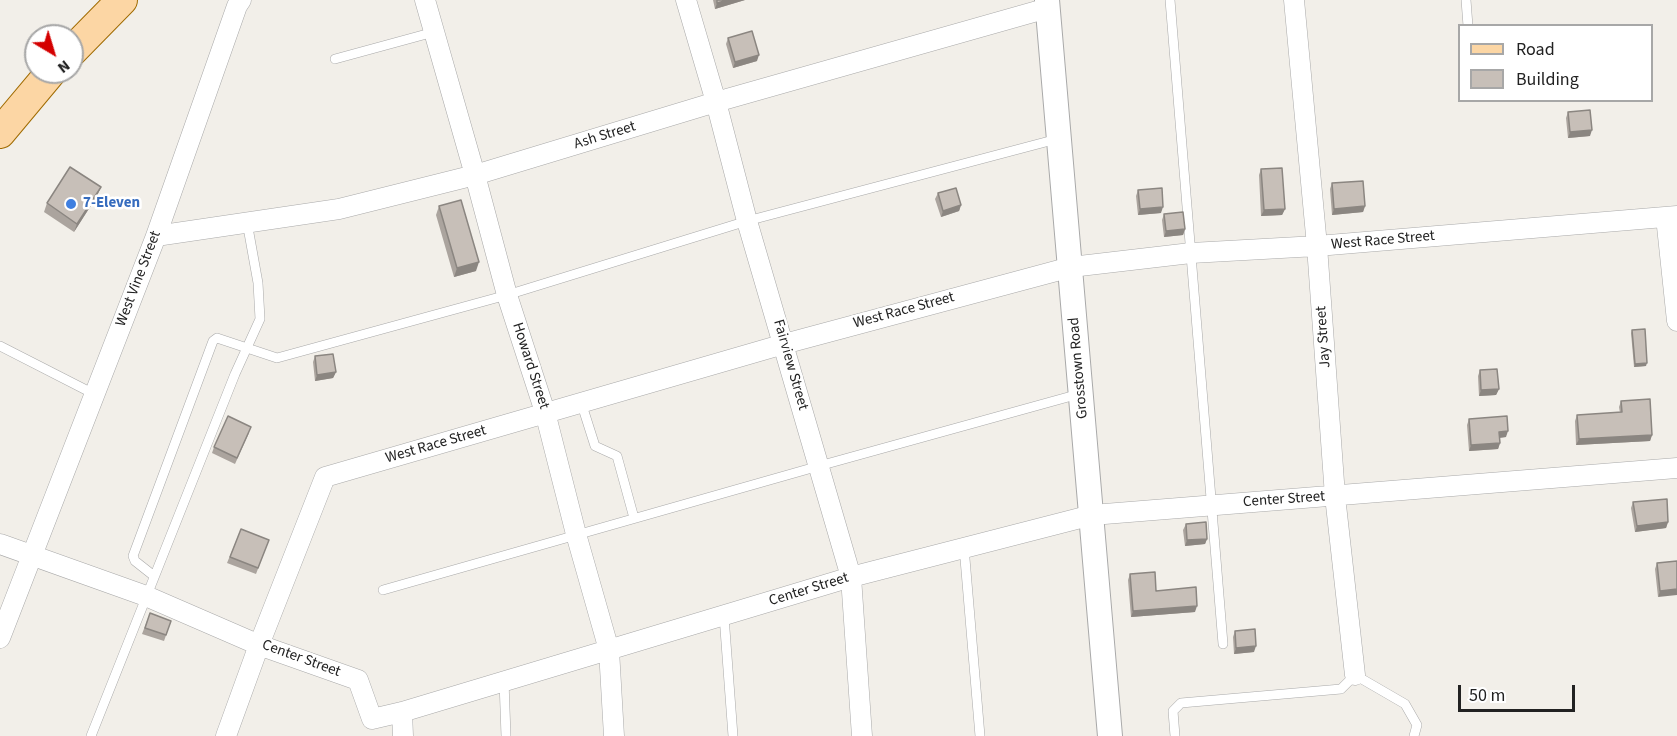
<!DOCTYPE html>
<html>
<head>
<meta charset="utf-8">
<style>
  body { margin:0 }
  #map { position:relative; width:1677px; height:736px; overflow:hidden; background:#f2efe9; font-family:"Source Sans 3",sans-serif }
  canvas { display:block }
  .legend { position:absolute; left:1458px; top:24px; width:195px; height:78px; box-sizing:border-box; background:#fff; border:2px solid #a7a7a7; margin:0; padding:8px 10px; list-style:none; font-size:18px; color:#222 }
  .legend li { display:flex; align-items:center; gap:12px; height:30px }
  .legend b { width:30px; border:2px solid #a7a7a7 }
  .north { position:absolute; left:24px; top:24px; width:60px; height:60px; box-sizing:border-box; background:#fff; border:2px solid #a7a7a7; border-radius:50%; rotate:142deg; font-size:16px; font-weight:700; line-height:24px; text-align:center; color:#222 }
  .north::after { content:''; display:block; margin:auto; width:21px; height:27px; background:#d40000; clip-path:polygon(50% 0,100% 100%,50% 72%,0 100%) }
  .scale { position:absolute; left:1458px; top:685px; width:117px; height:27px; box-sizing:border-box; border:3px solid #222; border-top:0; padding-left:8px; font-size:18px; line-height:21px; white-space:nowrap; color:#222; -webkit-text-stroke:4px #fff; paint-order:stroke }
</style>
</head>
<body>
<div id="map">
<canvas width="1677" height="736"></canvas>
<ul class="legend">
<li><b style="height:8px;background:#fcd6a4"></b>Road</li>
<li><b style="height:16px;background:#c7bfb8"></b>Building</li>
</ul>
<div class="north">N</div>
<div class="scale">50 m</div>
</div>
<script>
const g = document.querySelector('canvas').getContext('2d');
g.lineJoin = 'round';
function strokePath(path, color, width, dash) {
  g.strokeStyle = color;
  g.lineWidth = width;
  g.lineCap = dash ? 'butt' : 'round';
  g.setLineDash(dash || []);
  g.stroke(path);
}
function paint(path, color) {
  g.fillStyle = color;
  g.fill(path, 'evenodd');
}
function write(font, color, halo, rows, align = 'center') {
  g.font = font + ' "Source Sans 3",sans-serif';
  g.lineWidth = 5;
  g.setLineDash([]);
  g.textBaseline = 'middle';
  g.strokeStyle = halo;
  g.fillStyle = color;
  for (const [text, x, y, turn = 0] of rows) {
    g.save();
    g.translate(x, y);
    g.rotate((+turn || 0) * Math.PI / 180);
    g.textAlign = isNaN(turn) ? turn : align;
    if (halo) g.strokeText(text, 0, 0);
    g.fillText(text, 0, 0);
    g.restore();
  }
}
const service = new Path2D(`
  M 1170,0 L 1223,644
  M 1466,0 L 1468,26
  M 335,59 L 434,32
  M 0,346 L 94,394
  M 581,402 L 595,446 L 617,456 L 634,518
  M 964,547 L 980,736
  M 154,576 L 135,561 L 133,556 L 213,341 L 217,338 L 277,358 L 507,295 L 747,221 L 1057,139
  M 383,590 L 819,466 L 1079,394
  M 724,616 L 733,736
  M 504,681 L 506,736
  M 91,736 L 235,374 L 260,319 L 258,283 L 247,222
  M 1175,736 L 1173,711 L 1181,703 L 1341,689 L 1355,675 L 1405,704 L 1417,725 L 1414,736`);
const minor = new Path2D(`
  M 425,0 L 475,175 L 507,295 L 545,412 L 576,534 L 609,650 L 614,736
  M 686,0 L 716,102 L 747,221 L 851,577 L 862,736
  M 1294,0 L 1317,246 L 1335,496 L 1355,675
  M 1666,217 L 1677,321
  M 156,236 L 339,209 L 475,175 L 716,102 L 1048,8
  M 0,544 L 146,596 L 259,645 L 358,680 L 372,719 L 402,712 L 851,577 L 1092,515 L 1677,468
  M 0,638 L 156,236 L 237,6 L 241,0
  M 402,712 L 403,736
  M 226,736 L 259,645 L 325,477 L 784,344 L 1071,267 L 1191,253 L 1317,246 L 1677,216`);
const tertiary = new Path2D(`
  M 1047,0 L 1110,736`);
const primary = new Path2D(`
  M 72,51 L 122,0
  M 0,133 L 51,72`);
strokePath(service, '#a9a9a9', 10);
strokePath(minor, '#a9a9a9', 21);
strokePath(tertiary, '#a9a9a9', 26);
strokePath(primary, '#a06b00', 32);
strokePath(service, '#fff', 9);
strokePath(minor, '#fff', 20);
strokePath(tertiary, '#fff', 24);
strokePath(primary, '#fcd6a4', 30);
paint(new Path2D(`
  M 713,0 L 745,0 L 715,9 Z
  M 728,38 L 757,61 L 733,68 L 726,44 Z
  M 1568,112 L 1590,136 L 1568,138 L 1566,118 Z
  M 1261,169 L 1285,209 L 1282,215 L 1261,216 L 1259,175 Z
  M 1332,183 L 1365,206 L 1363,212 L 1332,215 L 1330,189 Z
  M 1138,190 L 1161,213 L 1138,215 L 1136,196 Z
  M 938,193 L 961,205 L 959,211 L 941,217 L 935,199 Z
  M 97,196 L 74,232 L 44,212 L 47,203 Z
  M 439,206 L 476,271 L 454,277 L 436,215 Z
  M 1164,214 L 1185,229 L 1183,235 L 1164,237 L 1162,220 Z
  M 1632,330 L 1646,366 L 1634,367 L 1631,333 Z
  M 315,356 L 336,372 L 333,378 L 315,381 L 313,362 Z
  M 1480,370 L 1499,389 L 1496,395 L 1479,396 L 1478,376 Z
  M 1621,401 L 1652,435 L 1650,441 L 1576,445 L 1575,421 L 1577,415 L 1620,413 L 1619,407 Z
  M 1469,419 L 1506,437 L 1499,438 L 1500,443 L 1498,449 L 1469,451 L 1467,425 Z
  M 249,433 L 235,464 L 212,453 L 214,447 Z
  M 1633,502 L 1668,522 L 1666,528 L 1635,532 L 1631,508 Z
  M 1186,524 L 1207,539 L 1205,544 L 1185,546 L 1183,530 Z
  M 241,529 L 269,540 L 256,574 L 227,563 Z
  M 1677,561 L 1658,597 L 1655,569 L 1657,563 Z
  M 1130,574 L 1156,591 L 1195,612 L 1131,617 L 1128,580 Z
  M 150,613 L 171,621 L 164,641 L 142,634 Z
  M 1235,631 L 1254,652 L 1234,654 L 1233,637 Z`), '#aba49e');
paint(new Path2D(`
  M 728,0 L 745,0 L 715,9 L 717,3 Z
  M 759,55 L 757,61 L 733,68 L 735,62 Z
  M 1592,130 L 1590,136 L 1568,138 L 1570,132 Z
  M 101,187 L 97,196 L 74,232 L 77,224 Z
  M 961,205 L 959,211 L 941,217 L 943,211 Z
  M 1365,206 L 1363,212 L 1332,215 L 1334,209 Z
  M 1163,207 L 1161,213 L 1138,215 L 1140,209 Z
  M 1285,209 L 1282,215 L 1261,216 L 1264,210 Z
  M 1185,229 L 1183,235 L 1164,237 L 1166,231 Z
  M 479,262 L 476,271 L 454,277 L 457,268 Z
  M 1647,363 L 1646,366 L 1634,367 L 1635,364 Z
  M 336,372 L 333,378 L 315,381 L 317,375 Z
  M 1499,389 L 1496,395 L 1479,396 L 1481,390 Z
  M 1508,431 L 1506,437 L 1497,438 L 1499,432 Z
  M 1652,435 L 1650,441 L 1576,445 L 1579,439 Z
  M 1500,443 L 1498,449 L 1469,451 L 1471,445 Z
  M 1668,522 L 1666,528 L 1635,532 L 1637,526 Z
  M 1207,539 L 1205,544 L 1185,546 L 1187,540 Z
  M 1677,589 L 1677,595 L 1658,597 L 1660,591 Z
  M 1197,606 L 1195,612 L 1131,617 L 1133,611 Z
  M 1256,646 L 1254,652 L 1234,654 L 1236,648 Z`), '#8b8681');
const building = new Path2D(`
  M 717,0 L 728,0 L 717,3 Z
  M 752,31 L 759,55 L 735,62 L 728,38 Z
  M 1590,110 L 1592,130 L 1570,132 L 1568,112 Z
  M 70,167 L 101,187 L 77,224 L 47,203 Z
  M 1282,168 L 1285,209 L 1264,210 L 1261,169 Z
  M 1363,181 L 1365,206 L 1334,209 L 1332,183 Z
  M 956,188 L 961,205 L 943,211 L 938,193 Z
  M 1162,188 L 1163,207 L 1140,209 L 1138,190 Z
  M 461,200 L 479,262 L 457,268 L 439,206 Z
  M 1183,212 L 1185,229 L 1166,231 L 1164,214 Z
  M 1645,329 L 1647,363 L 1635,364 L 1632,330 Z
  M 333,354 L 336,372 L 317,375 L 315,356 Z
  M 1497,369 L 1499,389 L 1481,390 L 1480,370 Z
  M 1650,399 L 1652,435 L 1579,439 L 1577,415 L 1622,412 L 1621,401 Z
  M 228,416 L 251,427 L 237,458 L 214,447 Z
  M 1507,416 L 1508,431 L 1499,432 L 1500,443 L 1471,445 L 1469,419 Z
  M 1667,499 L 1668,522 L 1637,526 L 1633,502 Z
  M 1206,522 L 1207,539 L 1187,540 L 1186,524 Z
  M 241,529 L 269,540 L 258,568 L 230,557 Z
  M 1677,561 L 1677,589 L 1660,591 L 1657,563 Z
  M 1155,572 L 1156,591 L 1196,587 L 1197,606 L 1133,611 L 1130,574 Z
  M 150,613 L 171,621 L 166,635 L 145,628 Z
  M 1255,629 L 1256,646 L 1236,648 L 1235,631 Z`);
paint(building, '#c7bfb8');
strokePath(building, '#8b8681', 1.5);
for (const [x, y, r, color] of [
  [71,204,6,"#3f7fe0"]
]) {
  const dot = new Path2D();
  dot.arc(x, y, r, 0, 2 * Math.PI);
  g.fillStyle = color;
  g.fill(dot);
  strokePath(dot, '#fff', 2);
}
write('15px', '#222', '#fff', [
  ["Ash Street",605,136,-17],
  ["West Race Street",1383,241,-5],
  ["West Vine Street",139,279,-69],
  ["West Race Street",904,311,-15],
  ["Jay Street",1324,337,-94],
  ["Fairview Street",790,365,74],
  ["Howard Street",530,366,72],
  ["Grosstown Road",1079,368,-95],
  ["West Race Street",436,445,-16],
  ["Center Street",1284,500,-4],
  ["Center Street",809,590,-17],
  ["Center Street",301,659,20]
]);
write('bold 15px', '#366cbe', '#fff', [
  ["7-Eleven",83,204]
], 'left');
</script>
</body>
</html>
